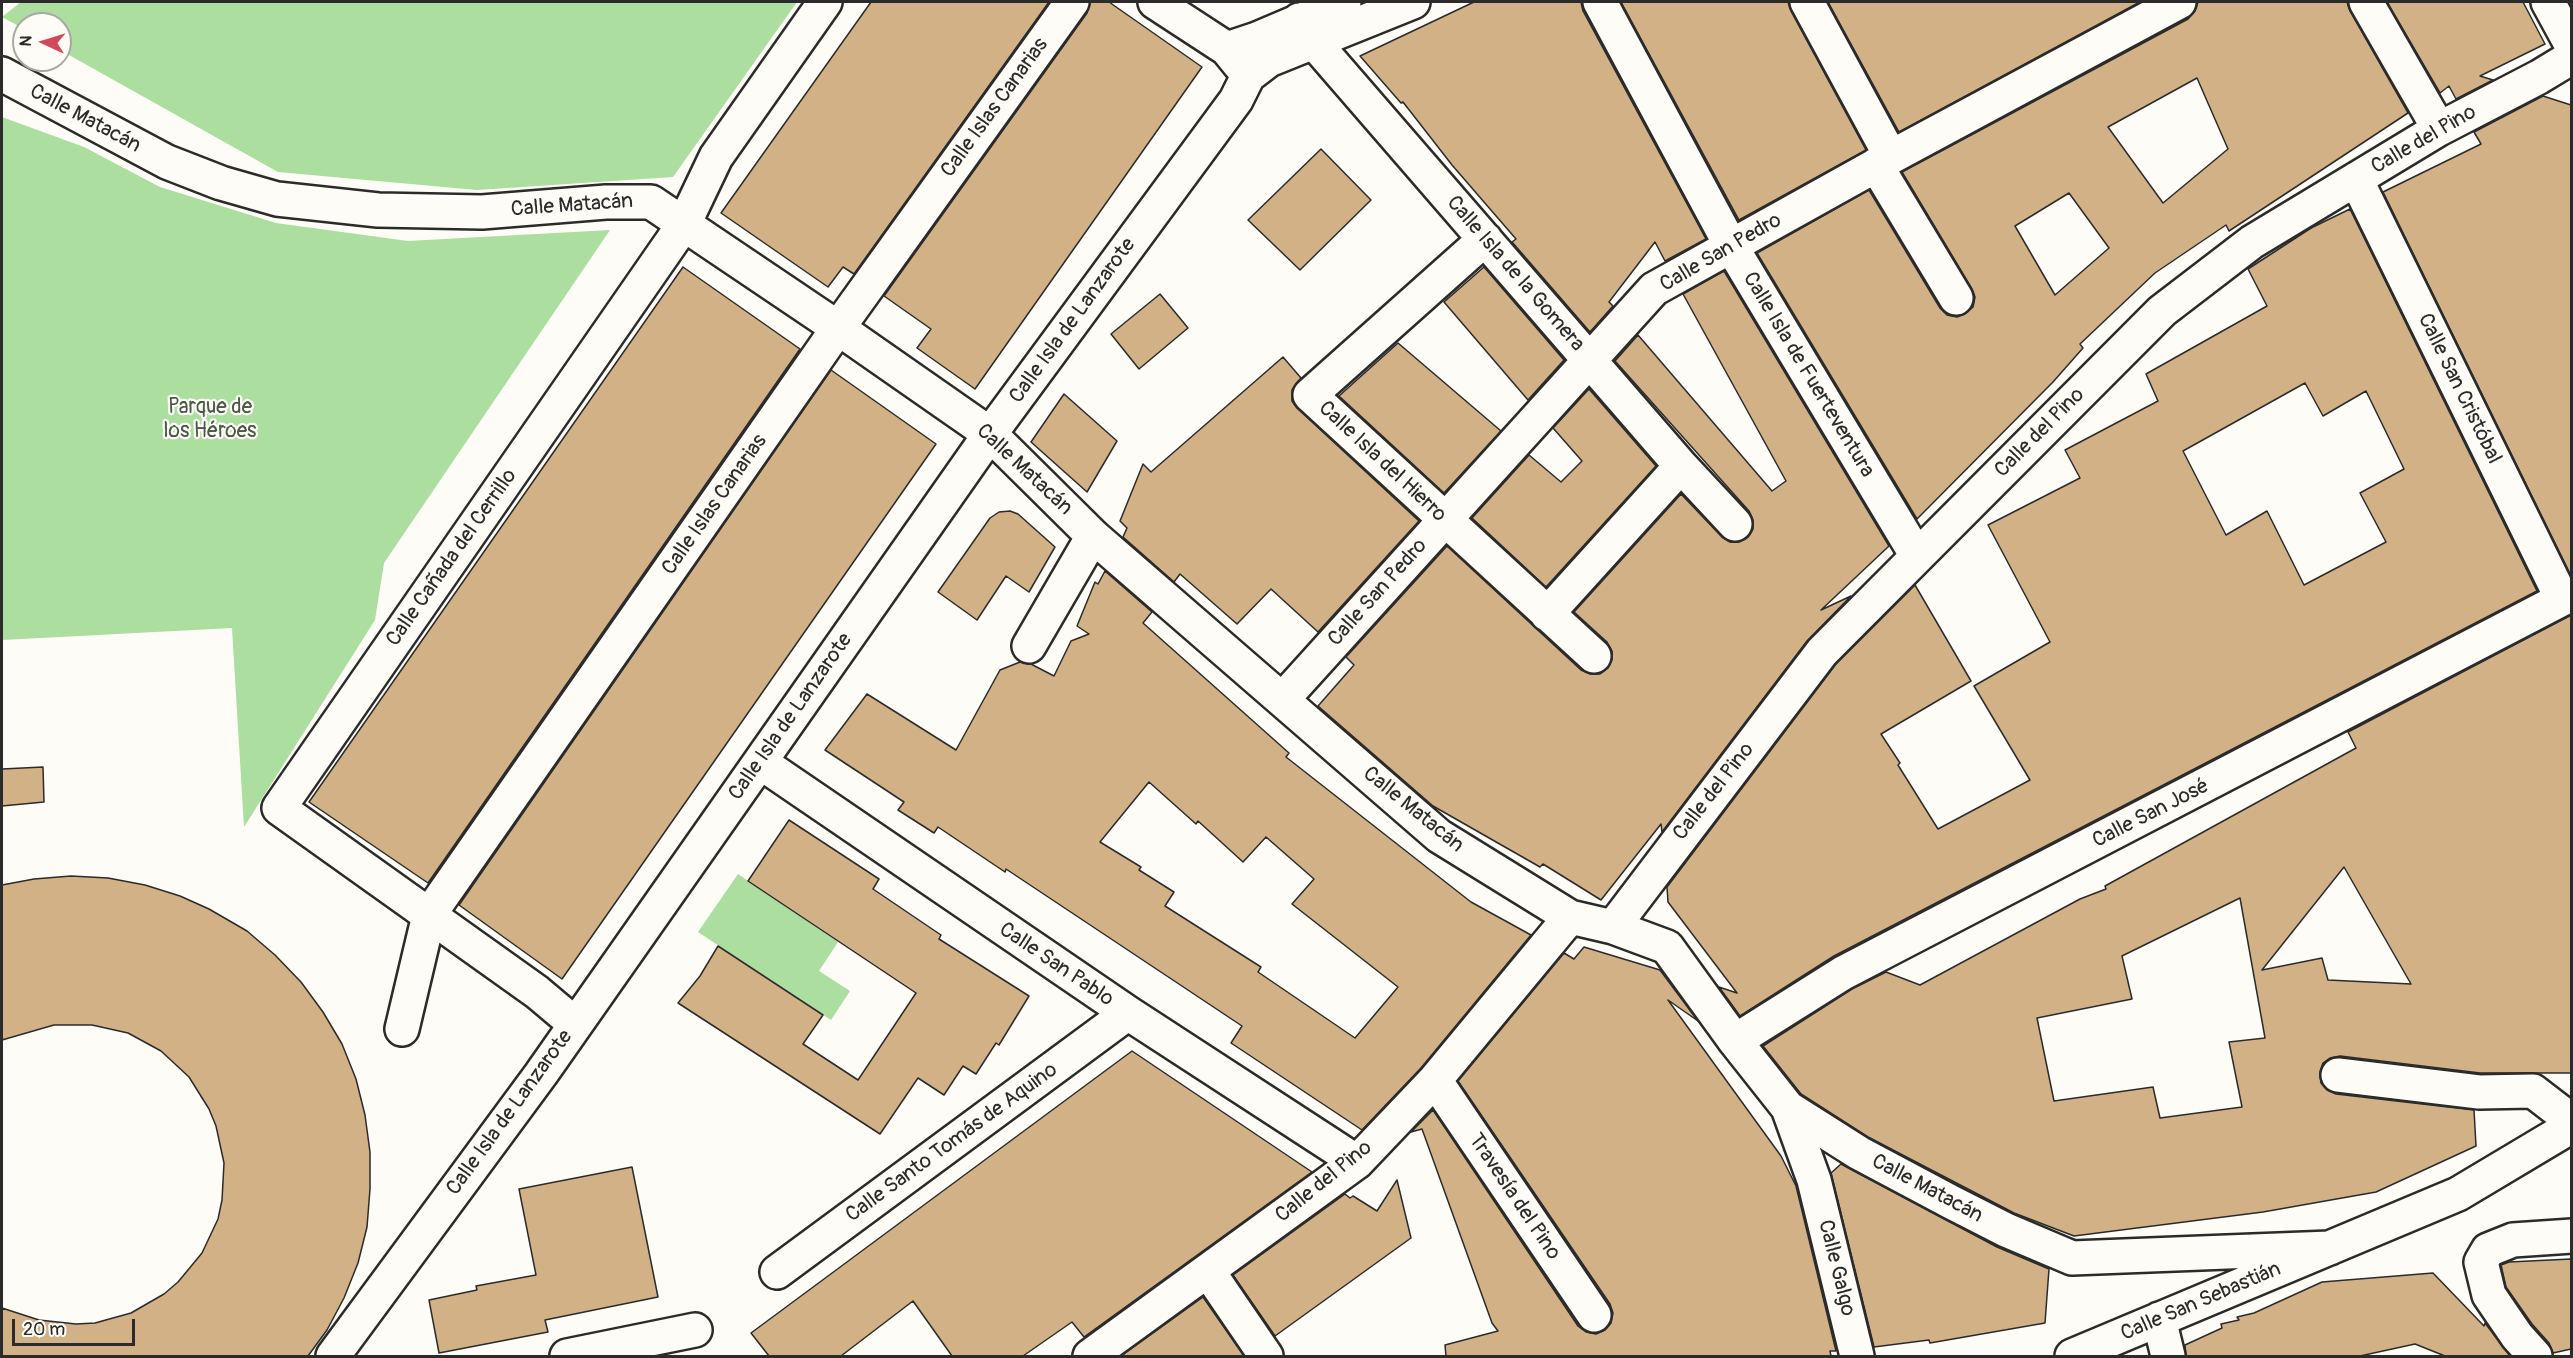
<!DOCTYPE html>
<html>
<head>
<meta charset="utf-8">
<style>
  body { margin:0 }
  #map { position:relative; width:2573px; height:1358px; overflow:hidden; background:#fdfcf7; font-family:Pangolin,sans-serif }
  canvas { display:block }
  .frame { position:absolute; inset:0; border:3px solid #2b2b2b; pointer-events:none }
  .north { position:absolute; left:12px; top:12px; width:60px; height:60px; box-sizing:border-box; background:#fdfcf7; border:2px solid #a9a8a5; border-radius:50%; rotate:274deg; font-size:16px; font-weight:700; line-height:24px; text-align:center; color:#2b2b2b }
  .north::after { content:''; display:block; margin:auto; width:21px; height:27px; background:#d1495b; clip-path:polygon(50% 0,100% 100%,50% 72%,0 100%) }
  .scale { position:absolute; left:12px; top:1319px; width:123px; height:27px; box-sizing:border-box; border:3px solid #2b2b2b; border-top:0; padding-left:8px; font-size:18px; line-height:21px; white-space:nowrap; color:#2b2b2b; -webkit-text-stroke:4px #fdfcf7; paint-order:stroke }
</style>
</head>
<body>
<div id="map">
<canvas width="2573" height="1358"></canvas>
<div class="frame"></div>
<div class="north">N</div>
<div class="scale">20 m</div>
</div>
<script>
const g = document.querySelector('canvas').getContext('2d');
g.lineJoin = 'round';
function paint(path, color) {
  g.fillStyle = color;
  g.fill(path, 'evenodd');
}
function strokePath(path, color, width, dash) {
  g.strokeStyle = color;
  g.lineWidth = width;
  g.lineCap = dash ? 'butt' : 'round';
  g.setLineDash(dash || []);
  g.stroke(path);
}
function write(font, color, halo, rows, align = 'center') {
  g.font = font + ' Pangolin,sans-serif';
  g.lineWidth = 4.5;
  g.setLineDash([]);
  g.textBaseline = 'middle';
  g.strokeStyle = halo;
  g.fillStyle = color;
  for (const [text, x, y, turn = 0] of rows) {
    g.save();
    g.translate(x, y);
    g.rotate((+turn || 0) * Math.PI / 180);
    g.textAlign = isNaN(turn) ? turn : align;
    if (halo) g.strokeText(text, 0, 0);
    g.fillText(text, 0, 0);
    g.restore();
  }
}
paint(new Path2D(`
  M 21,2 L 797,2 L 673,177 L 477,190 L 278,172 L 60,50 L 60,24 L 24,24 L 24,29 L 2,17 Z
  M 2,117 L 84,147 L 160,187 L 276,223 L 408,241 L 610,230 L 384,563 L 375,620 L 244,827 L 232,628 L 2,640 Z
  M 738,874 L 838,942 L 819,971 L 850,991 L 831,1020 L 698,932 Z`), '#abde9f');
const building = new Path2D(`
  M 871,2 L 1049,2 L 854,274 L 843,267 L 828,287 L 721,213 Z
  M 1090,2 L 1109,2 L 1202,67 L 975,389 L 917,348 L 931,329 L 884,296 L 1087,13 Z
  M 1474,2 L 1581,2 L 1583,11 L 1706,239 L 1665,261 L 1655,242 L 1609,302 L 1613,306 L 1590,332 L 1512,242 L 1516,239 L 1452,165 L 1403,102 L 1401,103 L 1360,56 Z
  M 1621,2 L 1788,2 L 1791,11 L 1866,150 L 1739,220 Z
  M 1828,2 L 2140,2 L 1899,132 Z
  M 2198,2 L 2347,2 L 2350,11 L 2408,113 L 2229,231 L 2226,225 L 2155,273 L 2080,344 L 2083,348 L 2053,382 L 1917,519 L 1757,253 L 1869,190 L 1940,308 L 1947,315 L 1957,317 L 1965,314 L 1973,307 L 1975,297 L 1972,289 L 1902,172 L 2188,19 L 2195,11 ZM 2197,78 L 2228,149 L 2163,203 L 2108,127 ZM 2069,193 L 2109,248 L 2055,295 L 2015,226 Z
  M 2387,2 L 2523,2 L 2545,44 L 2480,76 L 2493,80 L 2456,99 L 2449,86 L 2440,93 Z
  M 2543,96 L 2571,105 L 2571,576 L 2383,192 L 2481,144 L 2474,132 Z
  M 1321,149 L 1371,200 L 1300,270 L 1248,220 Z
  M 2350,209 L 2537,591 L 1834,956 L 1740,1016 L 1719,987 L 1737,993 L 1668,902 L 1667,887 L 1836,664 L 1915,585 L 1971,681 L 1881,734 L 1900,763 L 1898,765 L 1938,829 L 2030,780 L 1974,686 L 2050,642 L 1988,525 L 2080,478 L 2065,450 L 2158,401 L 2146,374 L 2267,306 L 2248,269 L 2311,228 ZM 2305,383 L 2323,416 L 2366,391 L 2404,469 L 2360,493 L 2386,542 L 2304,585 L 2267,511 L 2226,535 L 2183,451 Z
  M 683,267 L 800,349 L 428,883 L 309,802 Z
  M 1484,267 L 1564,360 L 1528,400 L 1444,302 Z
  M 1724,271 L 1889,546 L 1821,610 L 1851,596 L 1807,641 L 1662,832 L 1661,824 L 1601,900 L 1543,864 L 1540,867 L 1433,806 L 1318,706 L 1354,665 L 1346,657 L 1447,546 L 1581,670 L 1590,674 L 1600,674 L 1608,668 L 1612,660 L 1612,651 L 1607,642 L 1574,612 L 1681,494 L 1722,537 L 1730,542 L 1739,542 L 1748,537 L 1753,529 L 1753,520 L 1749,511 L 1615,361 L 1638,335 L 1772,491 L 1786,481 L 1683,294 Z
  M 1160,294 L 1188,328 L 1139,369 L 1111,334 Z
  M 1398,343 L 1501,431 L 1444,493 L 1339,396 Z
  M 1283,357 L 1301,378 L 1292,390 L 1292,401 L 1297,408 L 1419,521 L 1318,632 L 1271,589 L 1237,624 L 1180,574 L 1174,582 L 1123,537 L 1127,528 L 1120,521 L 1143,464 L 1151,472 Z
  M 831,370 L 936,444 L 562,979 L 459,905 Z
  M 1589,389 L 1656,466 L 1546,587 L 1472,518 L 1529,455 L 1561,482 L 1582,461 L 1553,428 Z
  M 1064,394 L 1117,441 L 1087,492 L 1031,442 Z
  M 1010,511 L 1018,514 L 1055,547 L 1029,592 L 1006,576 L 977,620 L 938,592 L 990,518 L 999,512 Z
  M 1105,571 L 1152,612 L 1143,623 L 1289,753 L 1286,757 L 1471,902 L 1531,935 L 1421,1068 L 1362,1130 L 1231,1043 L 1242,1026 L 1006,869 L 1005,872 L 938,827 L 934,833 L 898,810 L 904,802 L 825,750 L 867,694 L 956,750 L 1000,670 L 1020,662 L 1031,664 L 1054,676 L 1071,641 L 1089,634 L 1077,626 L 1095,582 L 1098,584 ZM 1149,782 L 1196,824 L 1198,821 L 1243,862 L 1266,837 L 1314,879 L 1292,904 L 1398,987 L 1355,1038 L 1258,972 L 1261,967 L 1165,906 L 1174,892 L 1139,870 L 1141,867 L 1100,842 Z
  M 2571,615 L 2571,1073 L 2480,1073 L 2340,1056 L 2330,1058 L 2323,1063 L 2320,1072 L 2321,1083 L 2327,1090 L 2336,1094 L 2474,1110 L 2476,1146 L 2376,1192 L 2263,1212 L 2074,1236 L 2014,1213 L 1868,1137 L 1801,1094 L 1763,1046 L 1852,989 L 1886,972 L 1920,985 L 2080,899 L 2106,889 L 2105,886 L 2356,748 L 2348,732 ZM 2344,867 L 2411,984 L 2328,980 L 2322,958 L 2262,970 ZM 2240,898 L 2265,1038 L 2229,1042 L 2242,1107 L 2160,1118 L 2153,1087 L 2054,1101 L 2037,1018 L 2132,999 L 2122,956 Z
  M 43,767 L 44,802 L 2,806 L 2,769 Z
  M 789,820 L 879,879 L 873,889 L 941,935 L 939,939 L 1029,996 L 999,1045 L 996,1043 L 976,1074 L 963,1066 L 944,1095 L 918,1078 L 880,1134 L 678,1003 L 700,976 L 718,946 L 823,1015 L 803,1044 L 858,1080 L 916,993 L 748,881 Z
  M 71,876 L 108,878 L 145,885 L 180,896 L 209,909 L 247,931 L 275,955 L 301,982 L 323,1012 L 342,1044 L 356,1079 L 365,1115 L 370,1152 L 370,1189 L 367,1227 L 358,1263 L 344,1298 L 327,1330 L 308,1356 L 2,1356 L 2,1308 L 39,1320 L 76,1324 L 95,1323 L 131,1313 L 164,1294 L 178,1282 L 202,1253 L 218,1219 L 222,1200 L 224,1163 L 216,1126 L 209,1109 L 189,1077 L 161,1051 L 128,1033 L 92,1025 L 54,1025 L 2,1040 L 2,885 L 34,879 Z
  M 1584,947 L 1660,970 L 1698,1021 L 1668,1000 L 1781,1156 L 1796,1186 L 1836,1351 L 1830,1351 L 1831,1356 L 1446,1356 L 1445,1345 L 1498,1331 L 1492,1323 L 1422,1129 L 1411,1132 L 1433,1110 L 1578,1326 L 1586,1332 L 1596,1334 L 1605,1330 L 1611,1323 L 1613,1313 L 1610,1304 L 1458,1081 L 1564,953 L 1574,959 Z
  M 1132,1051 L 1312,1172 L 1084,1337 L 1072,1322 L 1023,1356 L 952,1356 L 913,1301 L 841,1356 L 769,1356 L 751,1333 Z
  M 1841,1164 L 1997,1247 L 2049,1269 L 2045,1323 L 1930,1343 L 1929,1340 L 1874,1347 L 1831,1173 Z
  M 632,1167 L 658,1297 L 545,1320 L 548,1332 L 439,1353 L 429,1300 L 477,1290 L 476,1286 L 536,1275 L 519,1189 Z
  M 1397,1180 L 1411,1238 L 1275,1336 L 1233,1275 L 1345,1194 L 1350,1198 L 1353,1196 L 1377,1211 Z
  M 2571,1259 L 2571,1349 L 2553,1353 L 2549,1343 L 2532,1324 L 2506,1287 L 2501,1265 L 2509,1262 Z
  M 2433,1273 L 2484,1326 L 2485,1323 L 2510,1356 L 2445,1356 L 2415,1344 L 2360,1356 L 2186,1356 L 2185,1345 L 2222,1328 L 2221,1324 L 2239,1320 L 2237,1317 L 2254,1313 L 2322,1282 Z
  M 1203,1297 L 1244,1356 L 1121,1356 Z`);
paint(building, '#d1b185');
strokePath(building, '#2b2b2b', 1.5);
const minor = new Path2D(`
  M 1155,2 L 1227,49 L 1240,65
  M 1600,2 L 1731,246 L 1917,556
  M 1807,2 L 1891,157
  M 2366,2 L 2439,129
  M 2548,2 L 2572,46
  M 1299,20 L 1313,41 L 1681,466 L 1735,524
  M 1227,49 L 1257,39 L 1344,2
  M 2,74 L 167,162 L 221,183 L 277,199 L 378,210 L 482,212 L 606,202 L 651,202 L 838,328 L 990,434 L 1093,536 L 1439,836 L 1570,917 L 1613,927 L 1667,947 L 1735,1041 L 1788,1108 L 1814,1180 L 1857,1356
  M 1876,165 L 1956,298
  M 2356,179 L 2562,599
  M 1485,239 L 1310,395 L 1594,656
  M 1547,614 L 1681,466
  M 1029,646 L 1093,536
  M 1282,700 L 1654,289 L 1891,157 L 2179,2
  M 760,762 L 1128,1013 L 1357,1162
  M 1613,927 L 1822,652 L 2162,311 L 2252,242 L 2439,129 L 2539,77 L 2572,57
  M 575,1024 L 537,992 L 279,808 L 684,224 L 716,157 L 825,2
  M 402,1029 L 429,915 L 838,328 L 1072,2
  M 1735,1041 L 1843,973 L 2572,594
  M 2338,1075 L 2479,1092 L 2533,1091 L 2572,1121
  M 1435,1080 L 1594,1315
  M 1788,1108 L 1859,1153 L 1951,1202 L 2006,1230 L 2072,1258 L 2330,1248
  M 1208,1271 L 1266,1356
  M 777,1272 L 1128,1013
  M 2159,1319 L 2168,1356
  M 333,1356 L 541,1074 L 990,434 L 1236,100 L 1248,76 L 1269,60 L 1413,2
  M 567,1356 L 695,1330
  M 1090,1356 L 1357,1162 L 1435,1080 L 1570,917
  M 2072,1356 L 2458,1194 L 2572,1126
  M 2535,1356 L 2517,1336 L 2489,1295 L 2481,1262 L 2488,1250 L 2513,1240 L 2572,1236`);
strokePath(minor, '#2b2b2b', 38);
strokePath(minor, '#fdfcf7', 33);
write('21px', '#2b2b2b', '#fdfcf7', [
  ["Calle Islas Canarias",995,108,-54],
  ["Calle Matacán",85,119,28],
  ["Calle del Pino",2424,140,-30],
  ["Calle Matacán",572,206,-4],
  ["Calle San Pedro",1721,253,-30],
  ["Calle Isla de la Gomera",1515,274,49],
  ["Calle Isla de Lanzarote",1073,321,-54],
  ["Calle Isla de Fuerteventura",1808,375,59],
  ["Calle San Cristóbal",2459,389,64],
  ["Calle del Pino",2040,433,-45],
  ["Calle Isla del Hierro",1382,462,43],
  ["Calle Matacán",1024,470,43],
  ["Calle Islas Canarias",715,505,-55],
  ["Calle Cañada del Cerrillo",452,558,-55],
  ["Calle San Pedro",1378,593,-48],
  ["Calle Isla de Lanzarote",791,717,-55],
  ["Calle del Pino",1714,792,-52],
  ["Calle Matacán",1413,810,39],
  ["Calle San José",2151,814,-27],
  ["Calle San Pablo",1056,965,34],
  ["Calle Isla de Lanzarote",510,1113,-54],
  ["Calle Santo Tomás de Aquino",952,1143,-36],
  ["Calle del Pino",1324,1182,-39],
  ["Calle Matacán",1927,1189,28],
  ["Travesía del Pino",1514,1197,56],
  ["Calle Galgo",1836,1268,76],
  ["Calle San Sebastián",2201,1302,-23]
]);
write('21px', '#4b5848', '#fdfcf7', [
  ["Parque de",210,408],
  ["los Héroes",210,432]
]);
</script>
</body>
</html>
